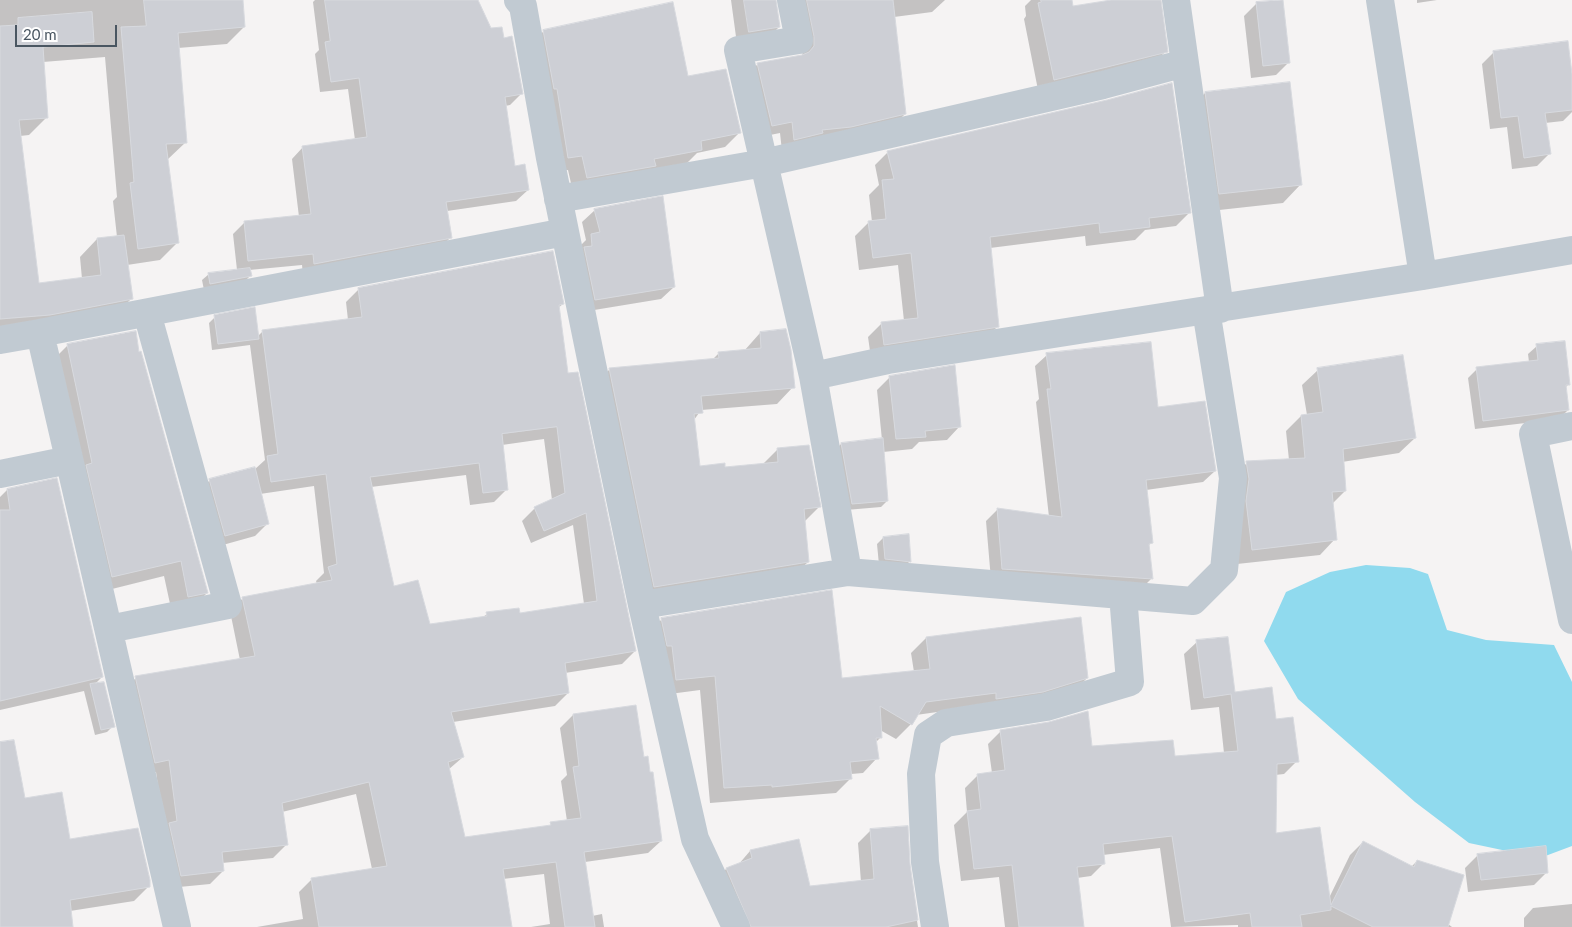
<!DOCTYPE html>
<html>
<head>
<meta charset="utf-8">
<style>
  body { margin:0 }
  #map { position:relative; width:1572px; height:927px; overflow:hidden; background:#f5f3f3; font-family:Lato,sans-serif }
  canvas { display:block }
  .scale { position:absolute; left:15px; top:25px; width:102px; height:22px; box-sizing:border-box; border:2px solid #4a5661; border-top:0; padding-left:6px; font-size:15px; line-height:18px; white-space:nowrap; color:#4a5661; -webkit-text-stroke:4px #fff; paint-order:stroke }
</style>
</head>
<body>
<div id="map">
<canvas width="1572" height="927"></canvas>
<div class="scale">20 m</div>
</div>
<script>
const g = document.querySelector('canvas').getContext('2d');
g.lineJoin = 'round';
function paint(path, color) {
  g.fillStyle = color;
  g.fill(path, 'evenodd');
}
function strokePath(path, color, width, dash) {
  g.strokeStyle = color;
  g.lineWidth = width;
  g.lineCap = dash ? 'butt' : 'round';
  g.setLineDash(dash || []);
  g.stroke(path);
}
paint(new Path2D(`
  M 1366,565 L 1410,568 L 1428,574 L 1447,630 L 1486,640 L 1554,645 L 1572,682 L 1572,846 L 1540,858 L 1469,843 L 1415,802 L 1298,699 L 1264,641 L 1286,592 L 1330,572 Z`), '#90daee');
paint(new Path2D(`
  M 0,0 L 242,0 L 244,27 L 227,44 L 178,48 L 186,142 L 167,160 L 177,243 L 160,260 L 127,265 L 131,299 L 114,316 L 0,335 ZM 105,57 L 117,197 L 113,201 L 117,237 L 97,239 L 80,257 L 82,279 L 38,285 L 20,136 L 29,135 L 47,117 L 43,62 Z
  M 315,0 L 477,0 L 490,30 L 503,39 L 521,94 L 510,105 L 505,106 L 514,167 L 528,190 L 516,201 L 447,211 L 451,237 L 439,249 L 303,275 L 302,265 L 249,270 L 250,276 L 244,282 L 204,290 L 202,280 L 209,274 L 237,270 L 233,234 L 244,223 L 299,217 L 292,159 L 303,147 L 355,140 L 348,89 L 320,92 L 315,54 L 319,50 L 313,2 Z
  M 731,0 L 775,0 L 779,27 L 767,39 L 737,44 Z
  M 788,0 L 945,0 L 932,12 L 894,17 L 905,114 L 893,126 L 782,151 L 780,133 L 760,137 L 745,76 L 758,64 L 802,57 L 803,50 Z
  M 1031,0 L 1071,0 L 1072,8 L 1119,0 L 1160,0 L 1166,51 L 1151,66 L 1039,95 L 1024,19 L 1026,16 L 1025,6 Z
  M 1417,0 L 1437,0 L 1417,3 Z
  M 1256,4 L 1289,62 L 1276,75 L 1251,78 L 1244,16 Z
  M 544,31 L 740,132 L 725,147 L 697,153 L 686,164 L 573,192 L 568,170 L 554,172 L 529,45 Z
  M 1494,52 L 1572,85 L 1572,112 L 1563,121 L 1545,123 L 1549,154 L 1537,166 L 1512,169 L 1507,127 L 1490,129 L 1482,64 Z
  M 1205,93 L 1301,184 L 1283,203 L 1201,212 L 1187,112 Z
  M 888,152 L 1189,213 L 1176,226 L 1145,230 L 1135,240 L 1086,246 L 1085,236 L 990,248 L 998,326 L 984,340 L 871,358 L 868,337 L 882,323 L 904,321 L 898,265 L 859,270 L 855,236 L 869,222 L 872,222 L 869,195 L 879,185 L 875,165 Z
  M 595,210 L 674,287 L 661,299 L 582,312 L 578,248 L 586,240 L 582,222 Z
  M 359,289 L 563,304 L 558,308 L 567,374 L 635,651 L 622,664 L 565,673 L 568,693 L 555,706 L 453,722 L 463,757 L 448,770 L 464,839 L 548,827 L 551,824 L 567,821 L 561,781 L 567,775 L 560,728 L 573,715 L 642,758 L 661,841 L 648,853 L 585,862 L 592,916 L 602,914 L 604,927 L 531,927 L 550,924 L 544,874 L 503,879 L 511,927 L 257,927 L 303,919 L 299,892 L 312,879 L 372,869 L 356,794 L 282,812 L 286,845 L 273,858 L 222,863 L 223,871 L 210,884 L 169,888 L 164,829 L 156,772 L 143,775 L 123,690 L 136,678 L 240,660 L 230,611 L 243,598 L 317,584 L 316,581 L 324,573 L 314,486 L 260,494 L 268,523 L 255,536 L 212,548 L 197,493 L 210,480 L 254,470 L 265,460 L 250,345 L 212,350 L 209,323 L 215,317 L 258,336 L 263,331 L 348,320 L 346,302 ZM 544,439 L 552,500 L 535,508 L 522,521 L 531,543 L 573,525 L 584,604 L 519,614 L 487,614 L 482,618 L 429,625 L 393,588 L 371,487 L 466,475 L 470,505 L 494,502 L 507,489 L 502,445 Z
  M 760,333 L 793,387 L 777,404 L 701,410 L 694,420 L 699,467 L 724,468 L 762,465 L 778,449 L 819,507 L 804,522 L 808,562 L 791,578 L 638,603 L 593,386 L 609,370 L 712,360 L 719,353 L 744,351 Z
  M 68,345 L 138,353 L 207,593 L 191,609 L 172,613 L 164,576 L 96,593 L 52,361 Z
  M 1537,346 L 1569,384 L 1565,388 L 1568,410 L 1559,419 L 1475,429 L 1468,378 L 1477,369 L 1529,362 L 1528,354 Z
  M 1047,355 L 1157,408 L 1215,471 L 1203,482 L 1146,490 L 1151,543 L 1148,546 L 1152,578 L 1140,590 L 991,580 L 986,521 L 997,510 L 1049,517 L 1036,402 L 1039,399 L 1035,366 Z
  M 1318,370 L 1415,438 L 1399,453 L 1342,462 L 1345,491 L 1332,504 L 1335,539 L 1320,555 L 1237,564 L 1231,478 L 1247,463 L 1289,460 L 1286,431 L 1301,416 L 1307,415 L 1302,385 Z
  M 890,377 L 959,427 L 947,440 L 919,442 L 912,449 L 883,452 L 887,501 L 881,507 L 846,510 L 835,450 L 841,444 L 882,440 L 877,390 Z
  M 7,490 L 102,677 L 94,685 L 113,726 L 107,732 L 95,735 L 84,691 L 0,710 L 0,497 Z
  M 883,538 L 910,561 L 904,567 L 879,565 L 877,544 Z
  M 662,619 L 841,680 L 914,672 L 911,653 L 926,638 L 1087,678 L 1072,693 L 916,715 L 911,724 L 896,739 L 880,730 L 881,737 L 875,743 L 877,758 L 863,773 L 851,774 L 851,778 L 836,793 L 710,803 L 700,690 L 662,695 L 647,634 Z
  M 1197,642 L 1234,693 L 1275,721 L 1297,761 L 1284,774 L 1275,775 L 1275,834 L 1329,898 L 1350,855 L 1363,842 L 1411,867 L 1417,861 L 1448,924 L 1452,927 L 1238,927 L 1238,925 L 1171,927 L 1160,848 L 1103,855 L 1104,863 L 1091,876 L 1077,878 L 1083,927 L 1005,927 L 999,877 L 961,881 L 954,825 L 967,812 L 965,788 L 978,775 L 992,773 L 988,744 L 1001,731 L 1091,747 L 1174,758 L 1224,753 L 1219,707 L 1191,710 L 1184,654 Z
  M 0,779 L 69,840 L 148,887 L 134,901 L 70,911 L 72,927 L 0,927 Z
  M 871,830 L 908,864 L 918,927 L 735,927 L 714,882 L 726,869 L 738,865 L 750,851 L 810,887 L 861,882 L 858,843 Z
  M 1478,855 L 1547,872 L 1534,885 L 1468,892 L 1465,868 Z
  M 1572,904 L 1572,927 L 1524,927 L 1524,918 L 1533,908 Z`), '#0003');
const building = new Path2D(`
  M 144,0 L 243,0 L 245,27 L 178,33 L 187,143 L 166,144 L 179,243 L 138,249 L 130,183 L 134,182 L 121,27 L 146,26 Z
  M 325,0 L 478,0 L 491,28 L 502,27 L 504,38 L 512,36 L 523,94 L 505,97 L 515,166 L 525,164 L 529,190 L 446,202 L 452,238 L 314,264 L 313,254 L 248,261 L 244,221 L 311,214 L 302,146 L 367,137 L 359,78 L 331,82 L 325,42 L 330,41 Z
  M 744,0 L 776,0 L 780,27 L 749,32 Z
  M 807,0 L 893,0 L 906,114 L 851,127 L 822,130 L 823,133 L 794,140 L 792,122 L 772,126 L 757,63 L 802,55 L 809,52 L 814,46 L 814,37 Z
  M 1041,0 L 1072,0 L 1073,6 L 1111,0 L 1161,0 L 1168,52 L 1054,80 L 1038,3 L 1041,2 Z
  M 1283,0 L 1290,63 L 1263,66 L 1256,2 Z
  M 673,2 L 688,76 L 726,69 L 741,133 L 701,141 L 702,150 L 654,159 L 656,166 L 587,178 L 582,156 L 568,158 L 557,89 L 554,89 L 543,30 Z
  M 92,12 L 94,42 L 43,47 L 48,118 L 19,120 L 39,283 L 101,275 L 97,238 L 124,235 L 133,299 L 50,315 L 0,319 L 0,26 L 18,25 L 18,18 Z
  M 1568,41 L 1572,74 L 1572,110 L 1545,113 L 1551,154 L 1524,158 L 1518,116 L 1501,118 L 1493,51 Z
  M 1290,82 L 1302,185 L 1219,194 L 1205,92 Z
  M 1172,83 L 1191,213 L 1149,218 L 1150,227 L 1100,233 L 1099,223 L 990,237 L 999,327 L 884,345 L 881,322 L 918,318 L 911,253 L 873,258 L 868,221 L 886,219 L 882,180 L 894,179 L 887,151 L 1107,100 Z
  M 663,196 L 675,287 L 595,300 L 584,247 L 592,246 L 591,234 L 600,232 L 594,209 Z
  M 553,251 L 564,304 L 559,305 L 568,373 L 578,372 L 636,651 L 565,663 L 569,693 L 451,712 L 464,757 L 448,762 L 465,837 L 551,825 L 550,822 L 581,818 L 573,767 L 579,766 L 573,714 L 636,705 L 644,757 L 648,756 L 650,772 L 653,772 L 662,841 L 584,852 L 595,927 L 565,927 L 556,862 L 503,869 L 512,927 L 319,927 L 311,878 L 387,866 L 369,782 L 282,803 L 288,845 L 222,852 L 224,871 L 181,876 L 169,823 L 177,821 L 169,760 L 155,763 L 135,676 L 255,656 L 242,597 L 332,580 L 328,567 L 337,564 L 326,474 L 271,482 L 267,456 L 278,454 L 262,330 L 362,317 L 358,288 ZM 557,427 L 565,493 L 534,507 L 544,531 L 586,513 L 597,601 L 520,613 L 519,608 L 486,612 L 487,616 L 430,624 L 418,580 L 394,586 L 370,477 L 479,463 L 483,493 L 508,490 L 502,434 Z
  M 250,268 L 252,276 L 210,284 L 208,273 Z
  M 255,307 L 259,339 L 218,344 L 214,315 Z
  M 786,329 L 791,350 L 795,388 L 701,396 L 703,413 L 694,414 L 700,466 L 725,463 L 725,467 L 778,462 L 777,448 L 809,445 L 821,507 L 804,509 L 809,562 L 654,587 L 609,368 L 719,358 L 718,352 L 761,348 L 760,332 Z
  M 136,331 L 139,352 L 141,351 L 208,593 L 188,597 L 181,561 L 112,577 L 86,465 L 92,463 L 67,344 Z
  M 1565,341 L 1570,385 L 1566,385 L 1569,410 L 1483,421 L 1476,367 L 1538,360 L 1536,344 Z
  M 1151,342 L 1158,407 L 1205,401 L 1216,471 L 1146,480 L 1153,543 L 1149,544 L 1153,579 L 1002,569 L 997,508 L 1062,517 L 1047,389 L 1051,389 L 1046,353 Z
  M 1403,355 L 1416,438 L 1343,449 L 1346,491 L 1332,492 L 1337,540 L 1252,550 L 1246,501 L 1249,479 L 1246,461 L 1305,458 L 1301,415 L 1323,412 L 1317,368 Z
  M 955,365 L 961,427 L 925,431 L 926,437 L 896,439 L 889,376 Z
  M 883,438 L 888,501 L 852,504 L 841,443 Z
  M 255,467 L 269,524 L 225,536 L 209,479 Z
  M 57,478 L 103,677 L 0,701 L 0,510 L 10,510 L 7,489 Z
  M 909,534 L 911,562 L 885,559 L 883,537 Z
  M 832,590 L 842,678 L 930,669 L 926,637 L 1081,617 L 1088,678 L 1043,692 L 996,699 L 996,693 L 926,702 L 912,725 L 880,706 L 882,738 L 876,738 L 879,759 L 850,762 L 852,779 L 772,787 L 772,785 L 724,788 L 715,676 L 676,680 L 672,646 L 667,646 L 661,618 Z
  M 1228,637 L 1235,692 L 1272,687 L 1276,719 L 1293,717 L 1299,762 L 1277,764 L 1276,833 L 1320,827 L 1331,905 L 1363,841 L 1414,867 L 1417,860 L 1464,875 L 1448,927 L 1373,927 L 1331,906 L 1331,910 L 1300,915 L 1302,927 L 1252,927 L 1250,913 L 1185,922 L 1172,836 L 1103,844 L 1105,864 L 1077,867 L 1084,927 L 1019,927 L 1012,865 L 974,869 L 967,811 L 981,809 L 977,774 L 1005,770 L 1000,730 L 1049,722 L 1088,711 L 1092,746 L 1173,740 L 1175,756 L 1238,751 L 1231,694 L 1204,698 L 1196,640 Z
  M 104,682 L 115,727 L 101,730 L 90,684 Z
  M 14,740 L 25,798 L 62,792 L 70,839 L 138,828 L 150,880 L 150,887 L 70,900 L 73,927 L 0,927 L 0,742 Z
  M 908,826 L 910,864 L 918,920 L 886,927 L 751,927 L 726,868 L 752,858 L 750,850 L 799,839 L 810,886 L 874,879 L 870,829 Z
  M 1546,846 L 1548,873 L 1481,880 L 1477,854 Z`);
paint(building, '#cdcfd5');
strokePath(building, '#d7d9de', 1);
strokePath(new Path2D(`
  M 518,0 L 523,6 L 550,158 L 591,359 L 642,605 L 695,839 L 736,927
  M 791,0 L 799,40 L 738,50 L 813,376
  M 1176,0 L 1220,309
  M 558,199 L 764,163 L 1103,85 L 1185,63
  M 1423,276 L 1572,250
  M 40,333 L 565,232
  M 0,340 L 40,333 L 177,927
  M 1572,426 L 1533,434 L 1572,620
  M 0,474 L 69,460
  M 848,572 L 1193,601 L 1224,570 L 1233,478 L 1206,310
  M 642,605 L 848,572 L 813,376 L 888,360 L 1423,276 L 1380,0
  M 109,629 L 228,605 L 147,313
  M 935,927 L 925,862 L 921,774 L 928,735 L 946,723 L 1046,707 L 1130,682 L 1123,595`), '#c1cad2', 28);
</script>
</body>
</html>
